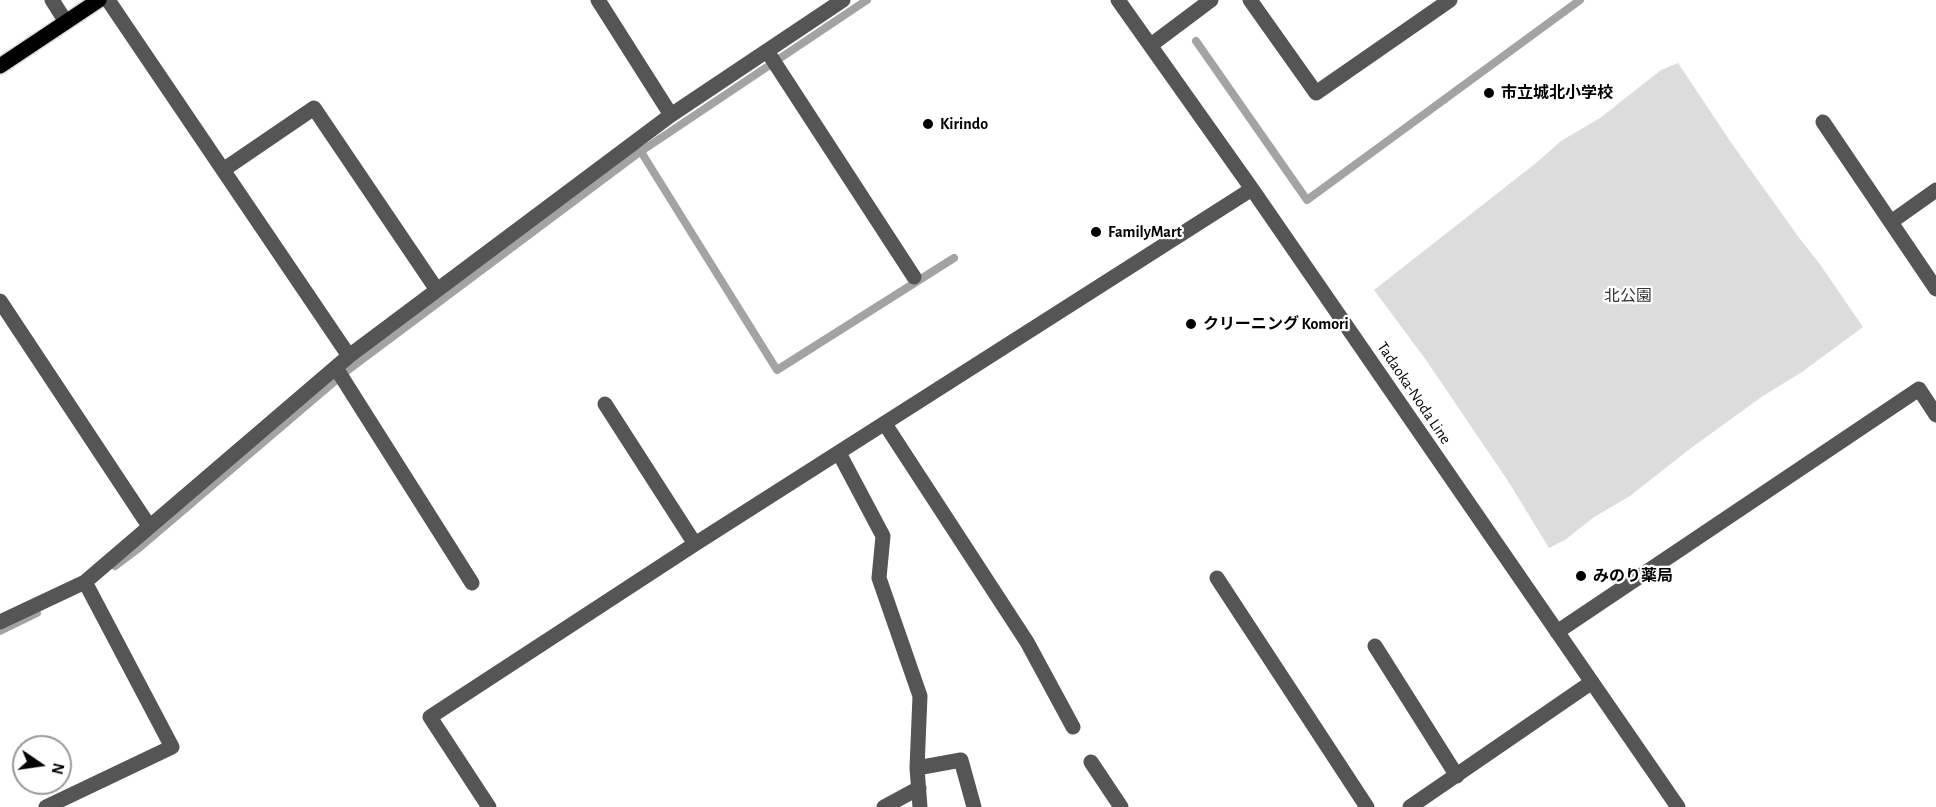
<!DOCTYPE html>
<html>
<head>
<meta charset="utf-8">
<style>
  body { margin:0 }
  #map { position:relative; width:1936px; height:807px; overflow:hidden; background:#fff; font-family:"Alegreya Sans",sans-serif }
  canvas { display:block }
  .north { position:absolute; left:12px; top:735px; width:60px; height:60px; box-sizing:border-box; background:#fff; border:2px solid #999; border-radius:50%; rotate:103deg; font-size:16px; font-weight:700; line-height:24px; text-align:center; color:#000 }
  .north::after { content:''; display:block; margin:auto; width:21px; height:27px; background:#000; clip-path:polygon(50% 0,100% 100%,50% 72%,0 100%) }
</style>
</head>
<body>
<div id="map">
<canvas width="1936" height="807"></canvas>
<div class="north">N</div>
</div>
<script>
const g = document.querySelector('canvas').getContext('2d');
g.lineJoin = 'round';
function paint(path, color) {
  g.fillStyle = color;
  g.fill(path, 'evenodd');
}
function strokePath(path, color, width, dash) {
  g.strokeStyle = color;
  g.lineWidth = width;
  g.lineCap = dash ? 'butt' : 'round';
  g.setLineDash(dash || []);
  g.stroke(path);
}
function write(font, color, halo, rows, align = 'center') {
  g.font = font + ' "Alegreya Sans","Noto Sans JP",sans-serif';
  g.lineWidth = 4.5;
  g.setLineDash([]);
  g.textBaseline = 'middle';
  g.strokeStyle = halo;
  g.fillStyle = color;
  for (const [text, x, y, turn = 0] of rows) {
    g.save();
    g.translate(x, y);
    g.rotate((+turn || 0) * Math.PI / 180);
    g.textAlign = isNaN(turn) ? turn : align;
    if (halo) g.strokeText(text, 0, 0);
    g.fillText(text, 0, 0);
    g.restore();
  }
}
paint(new Path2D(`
  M 1678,63 L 1732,144 L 1800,239 L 1819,263 L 1863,327 L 1802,372 L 1763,396 L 1691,448 L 1630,496 L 1594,517 L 1565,540 L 1549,548 L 1508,481 L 1426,360 L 1374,290 L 1536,163 L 1561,141 L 1600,118 L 1661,70 Z`), '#dcdcdc');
strokePath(new Path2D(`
  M 1196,41 L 1307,200 L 1580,0
  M 643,155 L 777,370 L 954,258
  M 115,566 L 139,548 L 348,370 L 637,154 L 867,0
  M 0,631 L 37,613`), '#a3a3a3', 8);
const major = new Path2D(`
  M 0,66 L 99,0`);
strokePath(major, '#dbdbdb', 18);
strokePath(new Path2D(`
  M 52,0 L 66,22
  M 108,0 L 349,356
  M 598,0 L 671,115
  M 1118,0 L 1252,189 L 1678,807
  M 1250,0 L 1316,93 L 1450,0
  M 1151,45 L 1211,0
  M 767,51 L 914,277
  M 1823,122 L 1936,289
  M 223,170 L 314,108 L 437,290
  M 1891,222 L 1936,190
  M 0,301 L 149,526
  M 336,368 L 472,583
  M 605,404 L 695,544
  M 885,424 L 1027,642 L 1073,727
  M 839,453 L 883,536 L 879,578 L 920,696 L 917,768 L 920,807
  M 1217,578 L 1367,807
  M 0,622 L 85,582 L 349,356 L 671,115 L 843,0
  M 1557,632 L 1919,389 L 1936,415
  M 1375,646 L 1457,776
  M 1091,762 L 1121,807
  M 917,768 L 961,760 L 974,807
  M 46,807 L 172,747 L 85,582
  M 489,807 L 430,717 L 695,544 L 1252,189
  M 884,807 L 919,788
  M 1410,807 L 1592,682`), '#555', 15);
strokePath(major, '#000', 15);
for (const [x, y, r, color] of [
  [1489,93,6,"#000"],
  [928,124,6,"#000"],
  [1096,232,6,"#000"],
  [1191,324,6,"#000"],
  [1581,576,6,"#000"]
]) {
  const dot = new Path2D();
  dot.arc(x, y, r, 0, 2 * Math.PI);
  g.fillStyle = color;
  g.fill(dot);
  strokePath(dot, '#fff', 2);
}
write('bold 16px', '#000', '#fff', [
  ["市立城北小学校",1501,93],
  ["Kirindo",940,124],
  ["FamilyMart",1108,232],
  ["クリーニング Komori",1203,324],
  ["みのり薬局",1593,576]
], 'left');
write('16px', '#333', '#fff', [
  ["北公園",1628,296]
]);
write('16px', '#000', '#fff', [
  ["Tadaoka-Noda Line",1414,393,56]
]);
</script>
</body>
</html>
